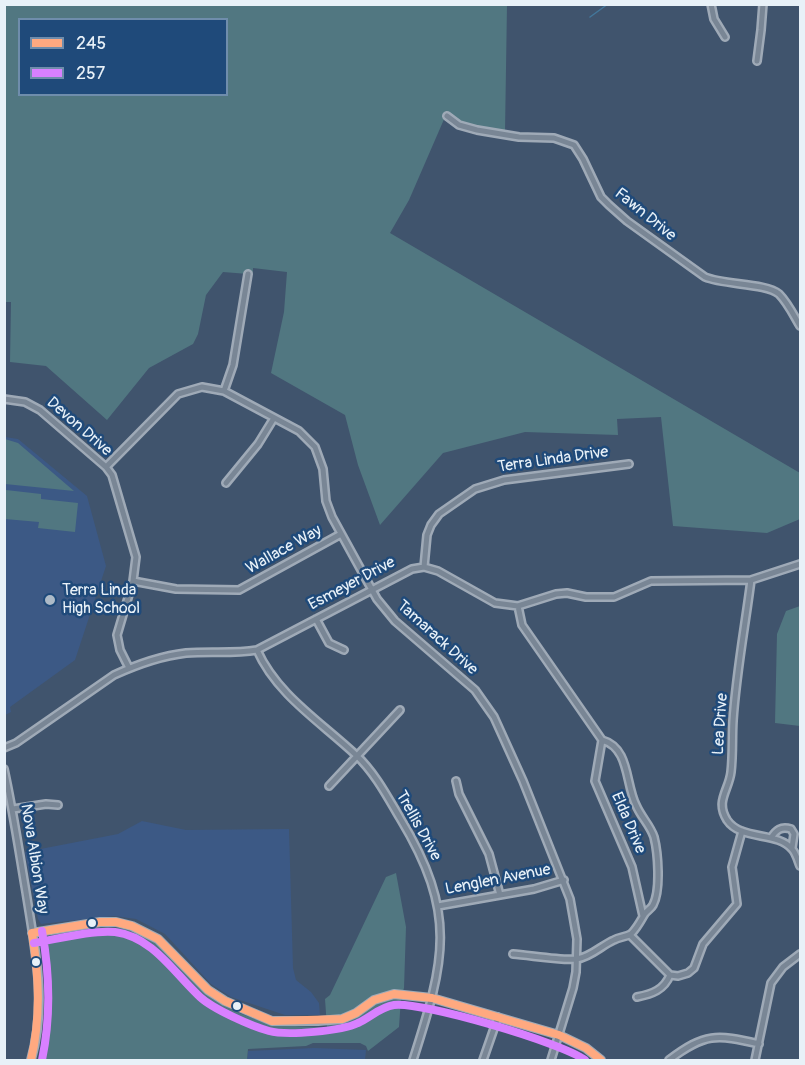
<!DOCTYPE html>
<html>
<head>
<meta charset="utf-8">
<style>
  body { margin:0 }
  #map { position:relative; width:805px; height:1065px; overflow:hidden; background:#40546d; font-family:Pangolin,sans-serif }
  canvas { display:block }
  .frame { position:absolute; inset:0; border:6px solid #e8f1f8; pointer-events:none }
  .legend { position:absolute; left:18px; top:18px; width:210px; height:78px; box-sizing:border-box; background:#1f4a7a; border:2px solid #6f8dac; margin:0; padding:8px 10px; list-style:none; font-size:18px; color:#e8f1f8 }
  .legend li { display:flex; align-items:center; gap:12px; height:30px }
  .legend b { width:30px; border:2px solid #6f8dac }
</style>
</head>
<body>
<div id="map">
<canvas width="805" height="1065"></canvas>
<div class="frame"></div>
<ul class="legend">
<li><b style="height:8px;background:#ffa980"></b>245</li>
<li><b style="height:8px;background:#d880ff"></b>257</li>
</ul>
</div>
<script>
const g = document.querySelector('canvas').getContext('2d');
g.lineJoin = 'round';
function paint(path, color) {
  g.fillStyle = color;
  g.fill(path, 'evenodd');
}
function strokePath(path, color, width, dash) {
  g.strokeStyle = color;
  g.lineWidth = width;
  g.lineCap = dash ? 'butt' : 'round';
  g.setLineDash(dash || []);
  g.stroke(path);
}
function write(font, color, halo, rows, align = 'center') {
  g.font = font + ' Pangolin,sans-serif';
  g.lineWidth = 5;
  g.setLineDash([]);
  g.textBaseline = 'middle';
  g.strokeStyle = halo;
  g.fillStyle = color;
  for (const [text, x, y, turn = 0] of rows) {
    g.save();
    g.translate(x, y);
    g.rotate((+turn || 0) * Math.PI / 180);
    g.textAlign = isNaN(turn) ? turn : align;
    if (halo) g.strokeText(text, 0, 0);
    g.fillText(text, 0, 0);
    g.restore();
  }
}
paint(new Path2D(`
  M 5,437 L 18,439 L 87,496 L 106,566 L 75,660 L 10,707 L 11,712 L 5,715 Z
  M 142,821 L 186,830 L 289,829 L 293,968 L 296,980 L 311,992 L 319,1003 L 320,1015 L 285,1015 L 231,997 L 211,984 L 165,934 L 136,919 L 114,916 L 41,924 L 38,919 L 25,852 L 118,834 Z
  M 314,1048 L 366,1050 L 365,1060 L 247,1060 L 248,1051 Z`), '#3c5985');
paint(new Path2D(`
  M 5,5 L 507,5 L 505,132 L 459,125 L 445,117 L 409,200 L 390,233 L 800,473 L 800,519 L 767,533 L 673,526 L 661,417 L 617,419 L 618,435 L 525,432 L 443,453 L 380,525 L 358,465 L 345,415 L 271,373 L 284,312 L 287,272 L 253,268 L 253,272 L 248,274 L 223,272 L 206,295 L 198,334 L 193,344 L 149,368 L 107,420 L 46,366 L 10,362 L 11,302 L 5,302 ZM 20,20 L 226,20 L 226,94 L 20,94 Z
  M 5,439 L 18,443 L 74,491 L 5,484 Z
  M 6,490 L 41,494 L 41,499 L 78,503 L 75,532 L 38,528 L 39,522 L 5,519 Z
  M 800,606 L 800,726 L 775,723 L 777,634 L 786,611 Z
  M 396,873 L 406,927 L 404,988 L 401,998 L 399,1027 L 368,1051 L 366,1046 L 360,1043 L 313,1043 L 306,1046 L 248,1049 L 247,1060 L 39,1060 C 46,1030 48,1000 45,970 C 44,962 40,950 43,943 C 48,932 65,932 76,930 C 127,922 150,931 184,970 C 195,983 206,996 221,1004 C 257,1024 287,1027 327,1027 L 325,999 L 330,995 L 386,877 Z`), '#517781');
strokePath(new Path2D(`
  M 590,17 L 608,4`), '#43779b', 1.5);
const minor = new Path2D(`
  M 711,4 L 714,19 L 725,37
  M 757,61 L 761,30 L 763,4
  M 447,116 L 459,125 L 477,130 L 519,137 L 554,138 L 574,145 L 583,159 L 601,197 L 609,205 L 627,221 L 705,277 C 724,285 766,283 779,294 C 788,303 794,316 800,326
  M 224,391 L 233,365 L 248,274
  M 4,399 L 25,402 L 40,410 L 106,467 L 112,475 L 136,557 L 133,581 L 117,635 L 120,650 L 129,668
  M 106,467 L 178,394 L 202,387 L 224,391 L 299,431 L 315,447 L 323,469 L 326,501 L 332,517 L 377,599 L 395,621 L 475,690 L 494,717 L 523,781 L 570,899 L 577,939 L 576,972 L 573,988 L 551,1060
  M 226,483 L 258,444 L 274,418
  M 424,567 L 427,535 L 431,525 L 439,514 L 475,489 L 504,480 L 629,464
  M 751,580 C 745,627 736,674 733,721 C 732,738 733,755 731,772 C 729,790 715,801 727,820 C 741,841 777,831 792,849 C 796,853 798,861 800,866
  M 133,581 L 176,589 L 239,590 L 341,534
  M 316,619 L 329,643 L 344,650
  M 257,650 C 277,695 321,722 356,755 C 375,773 387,796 400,818 C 458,914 445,960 413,1060
  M 602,740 L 595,781 L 632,867 L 643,916
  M 4,748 L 16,743 L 114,675 C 138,664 160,656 186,653 C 210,651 233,654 257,650 L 412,569 L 424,567 L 438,571 L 495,603 L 518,606 L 556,594 L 567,593 L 586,597 L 614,597 L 651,581 L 751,580 L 800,564
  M 4,769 C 13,810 19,851 26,892 C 35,949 47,1003 31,1060
  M 456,781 L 459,794 L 489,854 L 500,895
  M 329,786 L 400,710
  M 13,809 L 46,804 L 58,805
  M 771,838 C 776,830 781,826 791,829 L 794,834 L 792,848
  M 438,906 L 534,889 L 564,880
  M 32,933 L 100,922 L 116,922 L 132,926 L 158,939 L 208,990 L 225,1001 L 272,1021 L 318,1021 L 342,1019 L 356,1013 L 374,1000 L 394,994 L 432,998 L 559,1035 L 586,1048 L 601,1060
  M 630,935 L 670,975 L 678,976 L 688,973 L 694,968 L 703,944 L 737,904 L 732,867 L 742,831
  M 513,954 C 529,955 563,961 577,959 C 591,957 602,945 614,940 C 619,937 626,937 631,934 C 637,928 640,922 644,915 C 646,911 651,909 653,905 C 661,890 658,853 654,837 C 650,825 641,817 636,805 C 625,783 630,748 602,740 L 522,625 L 518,606
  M 637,997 C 652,994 664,990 670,975
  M 483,1060 L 498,1017
  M 669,1060 C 705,1033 716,1034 759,1044
  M 755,1060 L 771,983 L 783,967 L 800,954`);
strokePath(minor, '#9faab7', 10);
strokePath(minor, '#798695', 5);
strokePath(new Path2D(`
  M 32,933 L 100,922 L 116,922 L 132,926 L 158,939 L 208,990 L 225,1001 L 272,1021 L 342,1019 L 356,1013 L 374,1000 L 394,994 L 432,998 L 559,1035 L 586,1048 L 601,1060
  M 31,1060 C 41,1017 39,976 32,933`), '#ffa980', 8);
strokePath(new Path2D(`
  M 34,943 C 58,939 91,930 115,932 C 153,937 174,973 200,997 C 213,1009 251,1026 269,1031 C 287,1036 342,1031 358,1023 C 371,1017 380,1007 394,1005 C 421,1001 563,1043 585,1060
  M 42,1060 C 51,1017 50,975 42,931`), '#d880ff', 8);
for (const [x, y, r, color] of [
  [50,600,6,"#adbac7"],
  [92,923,5,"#e8f1f8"],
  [36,962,5,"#e8f1f8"],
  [237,1006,5,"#e8f1f8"]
]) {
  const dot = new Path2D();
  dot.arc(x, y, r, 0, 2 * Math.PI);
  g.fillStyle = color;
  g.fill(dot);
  strokePath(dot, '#1f4a7a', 2);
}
write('16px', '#e8f1f8', '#1f4a7a', [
  ["Fawn Drive",645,215,39],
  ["Devon Drive",79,427,41],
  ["Terra Linda Drive",553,460,-8],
  ["Wallace Way",284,550,-29],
  ["Esmeyer Drive",352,584,-28],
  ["Tamarack Drive",437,638,42],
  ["Lea Drive",721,724,-86],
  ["Elda Drive",628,823,67],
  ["Trellis Drive",418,826,61],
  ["Nova Albion Way",34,859,81],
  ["Lenglen Avenue",498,880,-11]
]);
write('16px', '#e8f1f8', '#1f4a7a', [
  ["Terra Linda",62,591],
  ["High School",62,609]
], 'left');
</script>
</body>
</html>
